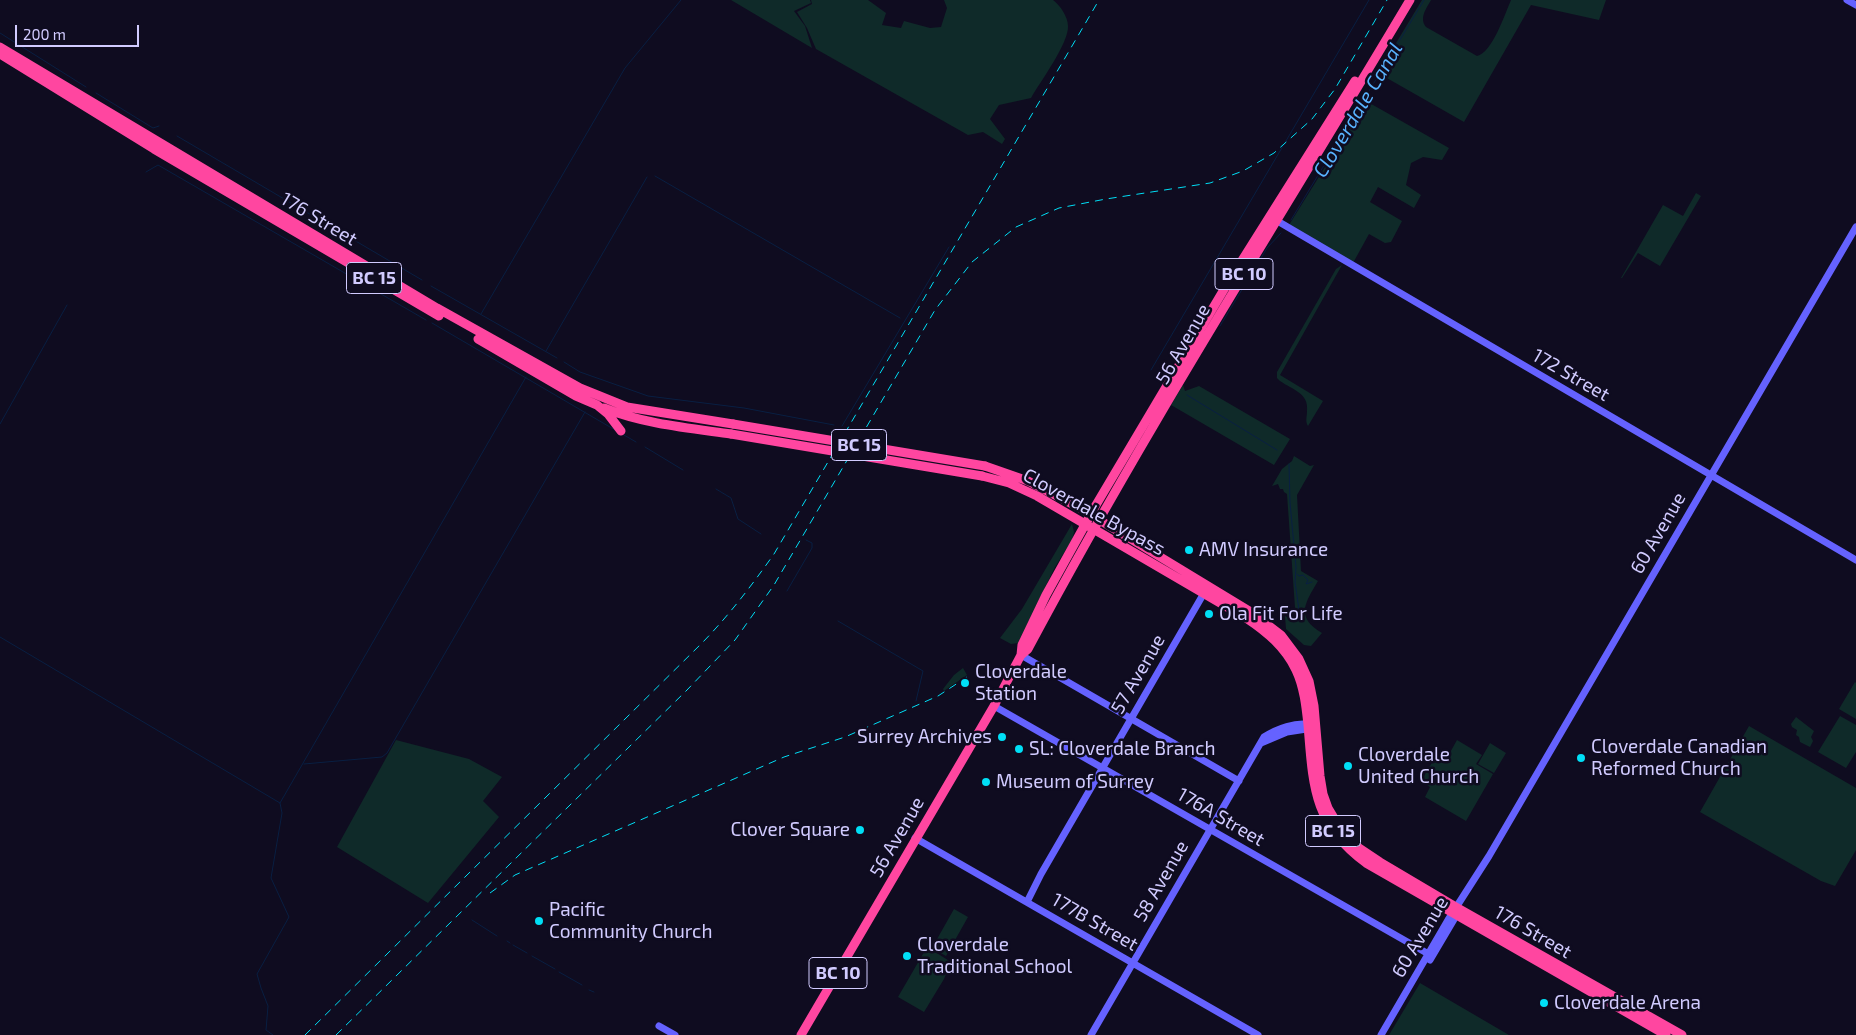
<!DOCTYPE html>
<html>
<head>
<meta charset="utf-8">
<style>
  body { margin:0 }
  #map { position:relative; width:1856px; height:1035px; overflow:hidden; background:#0f0c20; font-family:"Exo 2",sans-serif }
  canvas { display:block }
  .scale { position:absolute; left:15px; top:25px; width:124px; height:22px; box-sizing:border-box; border:2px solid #d1cbff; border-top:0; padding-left:6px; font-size:15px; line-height:18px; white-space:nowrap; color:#d1cbff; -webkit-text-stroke:4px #0f0c20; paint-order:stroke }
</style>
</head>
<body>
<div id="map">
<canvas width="1856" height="1035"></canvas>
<div class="scale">200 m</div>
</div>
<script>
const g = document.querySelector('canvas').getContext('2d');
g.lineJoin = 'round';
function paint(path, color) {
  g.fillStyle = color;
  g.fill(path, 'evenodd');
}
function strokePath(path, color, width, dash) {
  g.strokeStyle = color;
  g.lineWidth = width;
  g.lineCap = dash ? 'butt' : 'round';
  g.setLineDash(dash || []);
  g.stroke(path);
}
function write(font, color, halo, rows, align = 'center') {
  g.font = font + ' "Exo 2",sans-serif';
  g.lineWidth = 5;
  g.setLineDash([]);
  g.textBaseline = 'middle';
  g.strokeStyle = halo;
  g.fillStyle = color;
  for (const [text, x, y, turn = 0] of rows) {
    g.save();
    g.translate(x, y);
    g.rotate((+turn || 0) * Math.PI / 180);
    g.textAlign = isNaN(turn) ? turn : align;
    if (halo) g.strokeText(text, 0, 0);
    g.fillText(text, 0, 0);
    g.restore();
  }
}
paint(new Path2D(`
  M 731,0 L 810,0 L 811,3 L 794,11 L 805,26 L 812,48 Z
  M 811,0 L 868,0 L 886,13 L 882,25 L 901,28 L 904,21 L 930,28 L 941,27 L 947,8 L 944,0 L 1053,0 C 1060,5 1068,17 1068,26 C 1069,43 1040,82 1031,98 L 999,105 L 990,119 L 1005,139 L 1002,144 L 983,132 L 968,135 L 816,49 L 807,28 L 797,12 L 812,4 Z
  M 1422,0 L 1431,0 C 1426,9 1419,18 1426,27 L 1477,56 C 1492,53 1505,14 1511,0 L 1606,0 L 1599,20 L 1531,5 L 1464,122 L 1378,73 Z
  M 1366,101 L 1449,148 L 1442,160 L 1423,157 L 1411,163 L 1406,185 L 1421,195 L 1414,208 L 1378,187 L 1370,202 L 1402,221 L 1391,242 L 1385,243 L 1369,234 L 1353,263 L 1289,225 Z
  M 1696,193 L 1701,196 L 1660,266 L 1638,253 L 1622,278 L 1621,278 L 1663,205 L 1683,216 Z
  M 1342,265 L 1280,375 L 1323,401 L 1308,426 C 1305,421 1307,417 1307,411 C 1309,393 1293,390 1280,381 L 1277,378 L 1277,372 L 1336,269 Z
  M 1183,385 L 1185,391 L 1199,386 L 1290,439 L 1274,465 L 1171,405 Z
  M 1294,456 L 1310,466 L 1314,465 L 1297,495 L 1301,571 L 1318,581 C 1305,603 1295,617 1322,633 L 1311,646 L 1304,645 L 1286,629 L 1285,616 L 1296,622 L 1287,494 L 1284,492 L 1283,489 L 1280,489 L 1278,484 L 1272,486 L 1282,469 L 1292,461 Z
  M 1072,524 L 1074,532 L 1072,540 L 1055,567 L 1018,643 L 1011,644 L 1000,638 L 1022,609 Z
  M 963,668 L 967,675 L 944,691 L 943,689 L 954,675 Z
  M 1855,682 L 1856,683 L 1856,719 L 1839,709 Z
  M 1840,716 L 1856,725 L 1856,752 L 1846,768 L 1818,752 Z
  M 1796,717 L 1814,731 L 1811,737 L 1813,741 L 1810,747 L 1800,742 L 1799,737 L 1796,735 L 1797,730 L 1792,727 L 1791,724 Z
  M 1749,726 L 1856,788 L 1856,850 L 1835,886 L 1821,881 L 1700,812 Z
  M 396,740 L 469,759 L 502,777 L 483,801 L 499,817 L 428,903 L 337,847 Z
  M 1457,740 L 1482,755 L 1476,764 L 1493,774 L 1466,821 L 1425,797 L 1430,787 L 1421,781 L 1436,756 L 1441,754 L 1447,758 Z
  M 1490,743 L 1506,753 L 1494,773 L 1478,764 Z
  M 954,909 L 968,917 L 946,956 L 932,948 Z
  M 927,947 L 951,962 L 944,979 L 924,1012 L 898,997 Z
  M 1420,983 L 1509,1035 L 1389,1035 Z`), '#0f2a29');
strokePath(new Path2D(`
  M 0,33 L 86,87
  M 96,93 L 153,128 L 159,126
  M 177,136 L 422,280
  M 146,172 L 158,165 L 426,320
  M 655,176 L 900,318
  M 1291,220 L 1424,0
  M 431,286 L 557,358
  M 481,314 L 625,68 L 681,0
  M 432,323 L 615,430
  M 1220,326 L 1267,248 L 1281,233
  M 546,351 L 647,177
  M 564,362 L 580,372 L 648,396 L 744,408 L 834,425
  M 1151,370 L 1369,0
  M 1187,395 L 1277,450
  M 0,424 L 67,305
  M 842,426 L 949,247
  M 624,435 L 636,442
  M 645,447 L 683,470
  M 1289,464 L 1290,503 L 1296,567 L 1295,582 L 1300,617
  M 716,489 L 731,498 L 738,519 L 761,534
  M 1297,574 L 1299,576 L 1303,575 L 1308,580 L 1306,584 L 1312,582
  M 787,591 L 812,548 L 812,543 L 806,540
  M 838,621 L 923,671 L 916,701
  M 0,637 L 280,803 L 282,813 L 271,878 L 289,917 L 257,974 L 261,988 L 268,1006 L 266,1030 L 273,1035
  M 304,764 L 382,757 L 387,753 L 585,412
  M 280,803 L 526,377
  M 472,920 L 497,936
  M 507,941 L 510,943
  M 513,945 L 527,953
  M 532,956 L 555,969
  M 559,972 L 582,985
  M 589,990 L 594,992`), '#091f42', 1);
strokePath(new Path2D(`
  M 1847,0 L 1856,5
  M 1274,219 L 1856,560
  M 1021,655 L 1239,781
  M 994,706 L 1432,956
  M 1261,743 L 1287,732 L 1313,728
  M 915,838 L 1258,1035
  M 1027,902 L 1041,874 L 1204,593
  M 1430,960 L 1459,911
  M 659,1026 L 675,1035
  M 1091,1035 L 1264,737 C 1276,729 1297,721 1311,725
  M 1381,1035 L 1448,920 L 1489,856 L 1856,227`), '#6562ff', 7);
strokePath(new Path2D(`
  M 0,47 L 437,308 L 580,388 L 627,407 L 733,424
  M 0,54 L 154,149 L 439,316
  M 478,339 L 576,396 L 597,405 L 608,414 L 621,431
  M 604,408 C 644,424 688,428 731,434
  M 985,466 L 1028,481 L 1078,507 L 1251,612 L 1281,635 L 1299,659 L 1309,681 L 1314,706 L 1320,776 L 1323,794 L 1328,808 L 1340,828 L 1359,848 L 1380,862 L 1456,907 L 1682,1035
  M 982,476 L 1009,483 L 1037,496 L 1246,618 C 1267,632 1285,647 1296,670 C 1304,687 1306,706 1308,725 C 1313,786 1313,824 1366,863 L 1666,1035
  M 1021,655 L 1022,645 L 1046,595 L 1096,505 L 1226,286 L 1355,81
  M 801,1035 L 994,706 L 1021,655 L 1028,649 C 1146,427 1282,215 1410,0`), '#ff46a0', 9);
strokePath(new Path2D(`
  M 490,893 L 515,875 L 784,757 L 845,737 L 938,696 L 967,677
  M 305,1035 L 703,642 C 730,614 752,585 774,554 L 1099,0
  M 336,1035 L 687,690 L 735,640 L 774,585 L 935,310 L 972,262 L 1016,227 L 1059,208 L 1106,199 L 1210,183 L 1243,171 L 1274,153 L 1312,119 L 1335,89 L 1387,0`), '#00dff6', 1, [8, 6]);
strokePath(new Path2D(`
  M 733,424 L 985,466
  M 731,434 L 982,476`), '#ff46a0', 9);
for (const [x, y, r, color] of [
  [1189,550,5,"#00dff6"],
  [1209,614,5,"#00dff6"],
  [965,683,5,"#00dff6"],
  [1002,737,5,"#00dff6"],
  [1019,749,5,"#00dff6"],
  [1581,758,5,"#00dff6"],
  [1348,766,5,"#00dff6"],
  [986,782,5,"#00dff6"],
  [860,830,5,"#00dff6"],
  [539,921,5,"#00dff6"],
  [907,956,5,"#00dff6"],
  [1544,1003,5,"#00dff6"]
]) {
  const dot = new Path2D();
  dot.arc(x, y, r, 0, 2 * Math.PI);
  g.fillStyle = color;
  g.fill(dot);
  strokePath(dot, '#0f0c20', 2);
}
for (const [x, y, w] of [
  [1244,274,58],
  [374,278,55],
  [859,445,55],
  [1333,831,55],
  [838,973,58]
]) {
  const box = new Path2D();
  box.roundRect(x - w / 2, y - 15.5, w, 31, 4);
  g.fillStyle = '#0f0c20';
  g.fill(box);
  strokePath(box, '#d1cbff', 1);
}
write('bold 18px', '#d1cbff', null, [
  ["BC 10",1244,274],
  ["BC 15",374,278],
  ["BC 15",859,445],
  ["BC 15",1333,831],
  ["BC 10",838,973]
]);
write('19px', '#d1cbff', '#0f0c20', [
  ["176 Street",319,219,31],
  ["56 Avenue",1183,344,-60],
  ["172 Street",1571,375,30],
  ["Cloverdale Bypass",1094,512,29],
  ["60 Avenue",1658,533,-60],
  ["57 Avenue",1138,674,-60],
  ["176A Street",1221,817,30],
  ["56 Avenue",897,837,-60],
  ["58 Avenue",1161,881,-60],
  ["177B Street",1095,922,30],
  ["176 Street",1533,932,30],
  ["60 Avenue",1420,937,-59]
]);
write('19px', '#d1cbff', '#0f0c20', [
  ["AMV Insurance",1199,550],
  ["Ola Fit For Life",1219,614],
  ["Cloverdale",975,672],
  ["Station",975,694],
  ["Surrey Archives",992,737,"right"],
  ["Cloverdale Canadian",1591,747],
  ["Reformed Church",1591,769],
  ["SL: Cloverdale Branch",1029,749],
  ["Cloverdale",1358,755],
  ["United Church",1358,777],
  ["Museum of Surrey",996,782],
  ["Clover Square",850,830,"right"],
  ["Pacific",549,910],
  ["Community Church",549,932],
  ["Cloverdale",917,945],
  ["Traditional School",917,967],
  ["Cloverdale Arena",1554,1003]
], 'left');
write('italic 20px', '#59b3ff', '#0f0c20', [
  ["Cloverdale Canal",1358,110,-59]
]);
</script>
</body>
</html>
